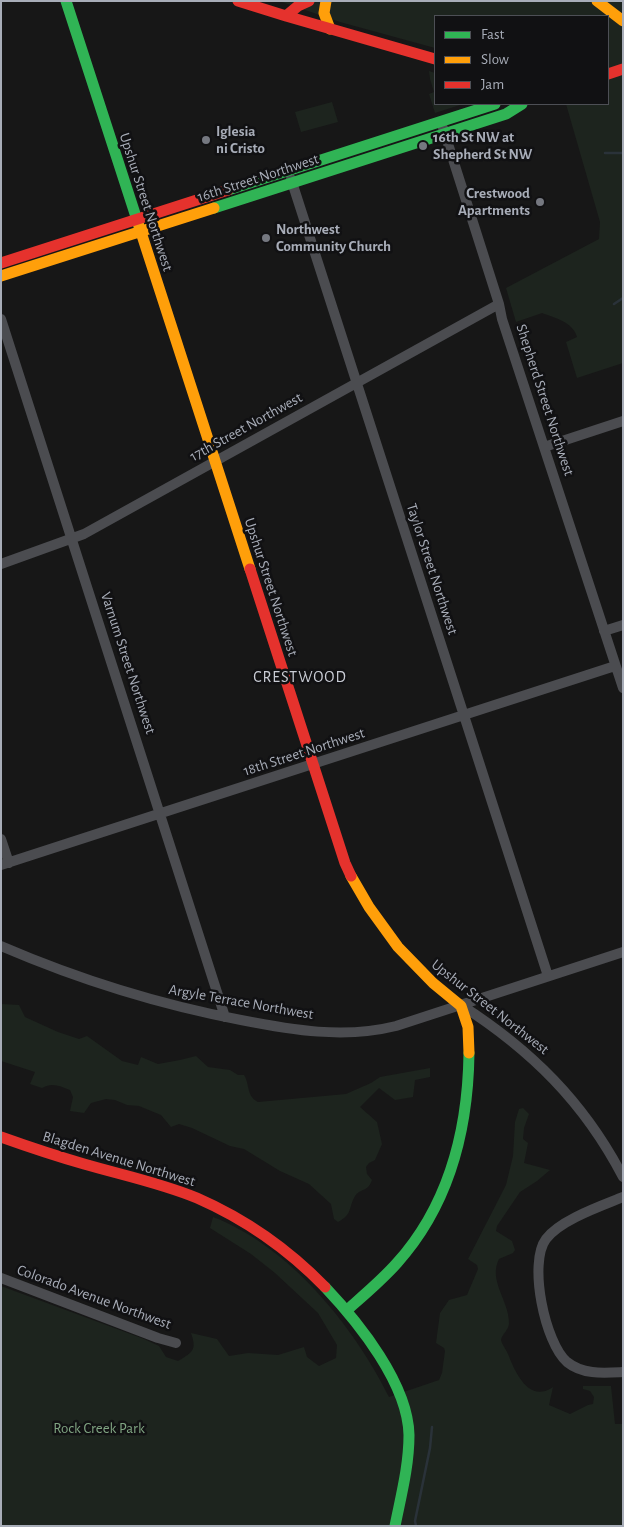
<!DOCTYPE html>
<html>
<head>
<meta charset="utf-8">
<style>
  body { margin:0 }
  #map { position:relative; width:624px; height:1527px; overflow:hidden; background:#171717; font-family:"Alegreya Sans",sans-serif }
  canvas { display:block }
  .frame { position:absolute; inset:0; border:2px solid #a8adb8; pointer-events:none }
  .legend { position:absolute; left:434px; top:15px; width:175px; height:90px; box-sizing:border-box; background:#111113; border:1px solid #4d4f55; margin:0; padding:6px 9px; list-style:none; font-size:15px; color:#a8adb8 }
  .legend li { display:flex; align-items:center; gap:10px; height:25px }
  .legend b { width:25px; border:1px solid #4d4f55 }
</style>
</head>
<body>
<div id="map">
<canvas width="624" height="1527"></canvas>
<div class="frame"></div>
<ul class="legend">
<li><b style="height:6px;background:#30b455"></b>Fast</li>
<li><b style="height:6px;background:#ff9f0a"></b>Slow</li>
<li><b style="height:6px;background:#e5322d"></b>Jam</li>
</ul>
</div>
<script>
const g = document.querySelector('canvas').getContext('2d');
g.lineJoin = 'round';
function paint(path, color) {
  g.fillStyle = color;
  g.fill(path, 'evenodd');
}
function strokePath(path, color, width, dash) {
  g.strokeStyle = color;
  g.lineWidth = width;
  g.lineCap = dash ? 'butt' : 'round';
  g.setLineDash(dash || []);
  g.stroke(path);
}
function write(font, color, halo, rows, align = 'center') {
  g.font = font + ' "Alegreya Sans",sans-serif';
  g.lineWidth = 5;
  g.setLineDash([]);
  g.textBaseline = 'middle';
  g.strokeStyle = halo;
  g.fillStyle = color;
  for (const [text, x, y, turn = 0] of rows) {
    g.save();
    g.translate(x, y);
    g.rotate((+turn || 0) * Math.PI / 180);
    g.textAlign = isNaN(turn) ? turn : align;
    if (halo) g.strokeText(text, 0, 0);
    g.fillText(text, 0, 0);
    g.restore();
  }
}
paint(new Path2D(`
  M 279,1 L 623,1 L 623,363 L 577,378 L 566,342 L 577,337 C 573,322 555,318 542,313 L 516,322 L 506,288 L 599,239 L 600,222 L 566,104 L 608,104 L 608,16 L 435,16 L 435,48 L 340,22 Z
  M 429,71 L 435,73 L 435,104 L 463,104 L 435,113 L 429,94 L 434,92 L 430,79 Z
  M 332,102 L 338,122 L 301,132 L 295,112 Z
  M 1,1004 L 19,1005 L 25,1017 L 58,1032 L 79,1039 L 87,1036 L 122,1061 L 138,1065 L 141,1057 L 158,1064 L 180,1060 L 196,1056 L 208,1067 L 230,1070 L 238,1075 L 244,1075 C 250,1084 246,1096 258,1102 L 346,1094 L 371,1083 L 380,1077 L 430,1068 L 430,1077 L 415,1080 L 413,1097 L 395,1100 L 379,1088 L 360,1107 L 377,1122 L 382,1144 L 375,1160 L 369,1163 L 366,1167 L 367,1174 L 372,1180 C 368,1192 361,1188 355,1196 C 348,1208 353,1214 338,1222 L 334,1219 L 331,1204 L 309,1184 L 280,1171 L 244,1149 L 230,1146 L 192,1128 L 179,1124 L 171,1127 L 161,1115 L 139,1106 L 127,1105 L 115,1100 L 106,1099 L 91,1103 L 84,1113 L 70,1111 L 73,1097 L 70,1090 C 60,1086 52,1082 42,1088 L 30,1084 L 35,1072 L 1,1061 Z
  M 523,1108 L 529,1114 L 524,1128 L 523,1139 L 528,1143 L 524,1163 L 550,1170 L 537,1181 L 520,1192 L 497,1226 L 496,1231 L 512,1241 L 515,1250 L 513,1253 L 499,1259 C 488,1281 509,1300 509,1323 C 509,1330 502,1334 501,1340 C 502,1345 506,1349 508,1354 C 515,1372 529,1404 553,1387 L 549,1405 L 570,1414 L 588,1405 L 593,1404 L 594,1397 L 590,1391 L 583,1389 L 583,1386 L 611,1386 L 615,1424 L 623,1424 L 623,1526 L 1,1526 L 1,1286 L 144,1339 L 159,1346 L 166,1357 L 178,1361 C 193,1352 197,1350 191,1333 L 217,1339 L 229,1356 L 248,1353 L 278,1355 L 304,1347 L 307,1357 L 319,1366 L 336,1358 L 337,1345 L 318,1313 L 275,1273 L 251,1254 L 210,1228 L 213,1217 C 289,1246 354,1326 389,1397 L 439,1380 L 442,1373 L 445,1351 L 444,1348 L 436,1343 L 440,1313 L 449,1300 L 467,1295 L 478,1269 L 477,1265 L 468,1259 L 506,1185 L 513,1156 L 515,1122 L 519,1109 Z`), '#1d241e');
strokePath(new Path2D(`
  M 605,153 L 623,153
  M 614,304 L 623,298
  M 416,1526 L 415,1521 L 430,1448 L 432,1427`), '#2a3239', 2.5);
strokePath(new Path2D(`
  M 443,128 L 499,304 L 502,319 L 623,688
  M 291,179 L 548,976
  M 1,319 L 225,1017
  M 544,447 L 623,421
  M 1,564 L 84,534 L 499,304
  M 604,631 L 623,625
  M 1,839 L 9,863
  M 1,865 L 615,666
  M 1,946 C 80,980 157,1004 241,1020 C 292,1030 344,1039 396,1026 L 623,952
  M 461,1005 C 531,1050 584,1102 623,1177
  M 623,1197 C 601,1206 560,1220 546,1239 C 528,1263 545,1343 567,1362 C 583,1375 604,1373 623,1372
  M 1,1278 L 158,1338 L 176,1343`), '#4b4c50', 10);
strokePath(new Path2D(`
  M 66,1 L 139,226
  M 228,190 L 495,104
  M 214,208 L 506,114 L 522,104
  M 325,1287 C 359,1323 408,1384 409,1435 C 409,1466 401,1496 395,1526
  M 347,1310 C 364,1295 382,1280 397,1263 C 450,1204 468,1130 469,1053`), '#30b455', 11);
strokePath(new Path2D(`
  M 326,1 L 324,13 L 330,29
  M 597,1 L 623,21
  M 139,226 L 250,569
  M 1,276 L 214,208
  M 351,876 L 369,907 L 398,947 L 433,983 L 461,1006 L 468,1027 L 469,1053`), '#ff9f0a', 11);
strokePath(new Path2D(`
  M 238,1 L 286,16
  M 309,1 L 298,6 L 286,16 L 435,59
  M 608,74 L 623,69
  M 1,263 L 228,190
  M 250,569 L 345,863 L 351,876
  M 1,1137 C 29,1147 56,1156 84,1164 C 122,1175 161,1183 197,1198 C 245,1219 289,1250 325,1287`), '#e5322d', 11);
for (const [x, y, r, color] of [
  [206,140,5,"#757880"],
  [423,146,5,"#757880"],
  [540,202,5,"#757880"],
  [266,238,5,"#757880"]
]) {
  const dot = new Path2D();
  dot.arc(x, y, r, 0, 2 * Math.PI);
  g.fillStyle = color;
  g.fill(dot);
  strokePath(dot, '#111113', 2);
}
write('bold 15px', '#a8adb8', '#111113', [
  ["Iglesia",216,131],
  ["ni Cristo",216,148],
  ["16th St NW at",433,137],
  ["Shepherd St NW",433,154],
  ["Crestwood",530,193,"right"],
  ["Apartments",530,210,"right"],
  ["Northwest",276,229],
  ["Community Church",276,246]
], 'left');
write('15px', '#a8adb8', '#111113', [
  ["16th Street Northwest",258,178,-18],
  ["Upshur Street Northwest",146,202,72],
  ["Shepherd Street Northwest",545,400,72],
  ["17th Street Northwest",246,427,-29],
  ["Taylor Street Northwest",432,569,72],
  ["Upshur Street Northwest",271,587,72],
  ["Varnum Street Northwest",128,663,72],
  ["18th Street Northwest",304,752,-18],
  ["Argyle Terrace Northwest",241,1002,10],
  ["Upshur Street Northwest",490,1007,38],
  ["Blagden Avenue Northwest",119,1159,17],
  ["Colorado Avenue Northwest",94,1297,20]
]);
write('15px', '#7fa381', '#111113', [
  ["Rock Creek Park",99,1428]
]);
g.letterSpacing = '1px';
write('16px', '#c9ccd4', '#111113', [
  ["CRESTWOOD",300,677]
]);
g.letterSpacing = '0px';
</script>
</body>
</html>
